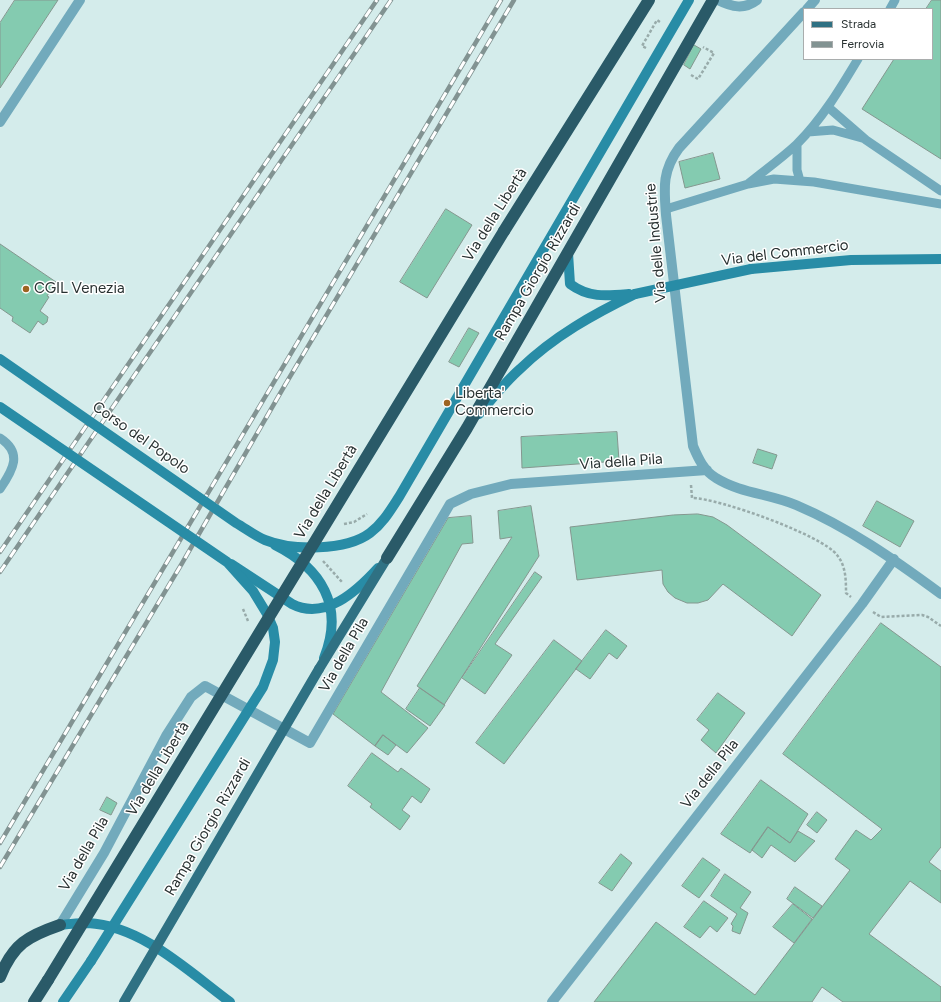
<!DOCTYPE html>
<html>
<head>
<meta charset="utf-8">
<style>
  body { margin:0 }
  #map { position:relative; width:941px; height:1002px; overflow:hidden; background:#d4eceb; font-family:Figtree,sans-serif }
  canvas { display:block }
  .legend { position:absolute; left:803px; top:8px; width:130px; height:52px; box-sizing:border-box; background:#fff; border:1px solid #a9adad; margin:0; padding:5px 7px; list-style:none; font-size:12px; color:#283131 }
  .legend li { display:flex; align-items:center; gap:8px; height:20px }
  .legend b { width:20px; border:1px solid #a9adad }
</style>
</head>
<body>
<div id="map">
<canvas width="941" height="1002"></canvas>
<ul class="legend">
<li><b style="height:5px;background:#2f7183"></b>Strada</li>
<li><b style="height:5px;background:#829392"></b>Ferrovia</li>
</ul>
</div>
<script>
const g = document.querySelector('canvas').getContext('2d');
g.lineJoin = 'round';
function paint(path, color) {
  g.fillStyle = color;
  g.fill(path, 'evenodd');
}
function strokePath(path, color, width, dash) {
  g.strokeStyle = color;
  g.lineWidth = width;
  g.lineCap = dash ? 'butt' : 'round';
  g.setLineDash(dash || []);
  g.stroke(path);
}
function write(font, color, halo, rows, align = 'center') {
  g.font = font + ' Figtree,sans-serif';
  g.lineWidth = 3;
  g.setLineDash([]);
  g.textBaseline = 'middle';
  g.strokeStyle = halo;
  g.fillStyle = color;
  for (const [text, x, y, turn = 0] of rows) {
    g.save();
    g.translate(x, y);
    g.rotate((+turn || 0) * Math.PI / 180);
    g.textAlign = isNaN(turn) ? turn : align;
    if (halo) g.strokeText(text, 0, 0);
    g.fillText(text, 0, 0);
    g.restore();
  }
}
const building = new Path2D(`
  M 15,0 L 58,0 L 0,88 L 0,23 Z
  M 932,0 L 941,0 L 941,159 L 862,109 L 894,59 L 932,59 L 932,9 L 926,9 Z
  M 694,45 L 701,49 L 690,69 L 684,65 Z
  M 713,153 L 720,179 L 685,188 L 679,162 Z
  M 446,209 L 472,225 L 427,298 L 400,282 Z
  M 0,244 L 56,282 L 47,296 L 49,297 L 40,311 L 48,317 L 47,322 L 43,325 L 38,321 L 30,333 L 12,321 L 13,317 L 0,308 Z
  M 469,328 L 479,333 L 459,367 L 449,362 Z
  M 617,432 L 619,461 L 522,468 L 521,437 Z
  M 758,449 L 777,455 L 772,469 L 753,463 Z
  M 877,501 L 914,521 L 900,547 L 863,526 Z
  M 531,506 L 539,556 L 444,705 L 417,686 L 512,537 L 500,539 L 498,511 Z
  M 698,514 L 713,517 L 727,525 L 821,595 L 792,636 L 723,584 L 708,600 L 698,603 L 687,603 L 675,598 L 668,592 L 663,584 L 662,570 L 577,580 L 570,527 L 673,515 Z
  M 471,516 L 473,543 L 462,544 L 381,692 L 428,728 L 407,753 L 383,735 L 375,746 L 333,714 L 448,518 Z
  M 535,572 L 542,577 L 495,644 L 512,655 L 485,694 L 462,678 Z
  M 881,623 L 941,667 L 941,847 L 929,862 L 941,871 L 941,903 L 910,881 L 869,934 L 941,987 L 941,1002 L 843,1002 L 822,987 L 812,1002 L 594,1002 L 656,922 L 755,995 L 850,870 L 835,859 L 856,830 L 871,840 L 882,829 L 783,754 Z
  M 606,630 L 627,646 L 617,659 L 609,653 L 590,679 L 576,669 Z
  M 554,640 L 582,661 L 504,764 L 476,743 Z
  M 420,688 L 445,705 L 430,726 L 406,709 Z
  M 718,693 L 745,713 L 716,753 L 701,740 L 709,730 L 697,720 Z
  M 383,735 L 396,745 L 388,755 L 375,746 Z
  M 372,753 L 398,772 L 401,768 L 430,789 L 421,803 L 412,796 L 402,810 L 410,816 L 400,830 L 370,807 L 372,804 L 348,786 Z
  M 761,780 L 808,814 L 790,843 L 768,827 L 750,853 L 721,834 Z
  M 107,797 L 117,803 L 111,815 L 100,810 Z
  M 817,812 L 827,820 L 817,833 L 807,825 Z
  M 768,827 L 790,843 L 798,831 L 815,841 L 795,862 L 771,845 L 762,858 L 752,850 Z
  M 621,854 L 632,863 L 612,891 L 599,883 Z
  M 703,858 L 720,870 L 699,898 L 682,886 Z
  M 725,874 L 751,892 L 740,908 L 748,913 L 740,934 L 732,931 L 733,926 L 731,924 L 737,914 L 711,896 Z
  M 795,887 L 822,906 L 813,918 L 787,899 Z
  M 704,901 L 728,918 L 717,932 L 710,926 L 700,938 L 684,927 Z
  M 793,904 L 812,919 L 794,943 L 773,927 Z`);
paint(building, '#84cbb0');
strokePath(building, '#84978f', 1);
strokePath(new Path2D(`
  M 646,48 L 642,46 L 657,20 L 660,22
  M 691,75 L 698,79 L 714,53 L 703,47
  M 691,485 L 692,498 C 718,498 822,535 837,555 C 846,566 846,580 846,593 L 851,597
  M 344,524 L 354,522 L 367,514
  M 323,561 L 342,582
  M 243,609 L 248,621
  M 873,612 L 881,617 L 922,615 L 928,617 L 941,626`), '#98abaa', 2.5, [3, 2]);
strokePath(new Path2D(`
  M 890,9 L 895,0
  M 828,107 L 866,140 L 941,191
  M 808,132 L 833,130 L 862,138
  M 797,144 L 797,170 L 800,181
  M 749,183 C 765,170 782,158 797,144 C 822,119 840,89 858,59
  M 666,209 L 748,184 L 774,179 L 814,182 L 941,204
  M 0,438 C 23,453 13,470 0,489`), '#72aabc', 9);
strokePath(new Path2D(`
  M 718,0 C 732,7 744,10 757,0
  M 807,9 L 815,0
  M 804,12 L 679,148 C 662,171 664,188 666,215 L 693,446 C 698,458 704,471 716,478 C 740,493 770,494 796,505 C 848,527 895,560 941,594
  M 0,122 L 80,0
  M 60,925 L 104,853 L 166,736 L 191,697 L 205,686 L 310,743 L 450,504 L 471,494 L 511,484 L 707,470
  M 552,1002 L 862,604 L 894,559`), '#72aabc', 10);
strokePath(new Path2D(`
  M 568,253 L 570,284 C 589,298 606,296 629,294
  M 751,269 L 851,260 L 941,259
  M 479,414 C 492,399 505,382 520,369 C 554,336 594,314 635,294
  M 275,545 C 321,568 345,606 324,658
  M 231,564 L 292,604 C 325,621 357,591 378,568
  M 60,925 C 69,924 79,923 88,923 C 142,926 188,971 230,1002
  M 63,1002 L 91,961`), '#288ca6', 10);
strokePath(new Path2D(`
  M 319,669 L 387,558`), '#2f7183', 10);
strokePath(new Path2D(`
  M 504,231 L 649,0
  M 0,977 C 13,944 28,936 60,925
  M 34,1002 L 48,980`), '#2a5a68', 12);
const rail = new Path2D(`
  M 0,552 L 377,0
  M 0,572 L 391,0
  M 0,843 L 501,0
  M 0,867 L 181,565 L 285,385 L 514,0`);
strokePath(rail, '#829392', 4.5);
strokePath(rail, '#fff', 3, [9]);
strokePath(new Path2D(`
  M 635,294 L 751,269
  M 0,359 L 236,523 C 245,528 255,536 265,540 C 292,551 346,551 370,533 C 383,523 390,511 399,497 L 689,0
  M 0,407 L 227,562 L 253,591 L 267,614 L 273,628 L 275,642 L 273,660 L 263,687 L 91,961`), '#288ca6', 10);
strokePath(new Path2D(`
  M 124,1002 L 319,669`), '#2f7183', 10);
strokePath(new Path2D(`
  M 387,558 L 467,428 L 713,0
  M 48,980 L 504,231`), '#2a5a68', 12);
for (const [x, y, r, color] of [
  [26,289,4,"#9d6421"],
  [447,403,4,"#9d6421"]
]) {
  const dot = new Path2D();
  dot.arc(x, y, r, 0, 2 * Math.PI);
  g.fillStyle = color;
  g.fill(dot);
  strokePath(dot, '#fff', 1.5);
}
write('15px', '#283131', '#fff', [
  ["Via della Libertà",495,215,-58],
  ["Via delle Industrie",656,243,-95],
  ["Via del Commercio",785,253,-7],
  ["Rampa Giorgio Rizzardi",538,272,-60],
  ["Corso del Popolo",141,438,35],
  ["Via della Pila",621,462,-4],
  ["Via della Libertà",326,492,-59],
  ["Via della Pila",344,655,-60],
  ["Via della Libertà",158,769,-59],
  ["Via della Pila",710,774,-52],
  ["Rampa Giorgio Rizzardi",208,827,-60],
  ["Via della Pila",84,854,-60]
]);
write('15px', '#283131', '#fff', [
  ["CGIL Venezia",34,289],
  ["Liberta'",455,394],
  ["Commercio",455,411]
], 'left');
</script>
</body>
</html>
